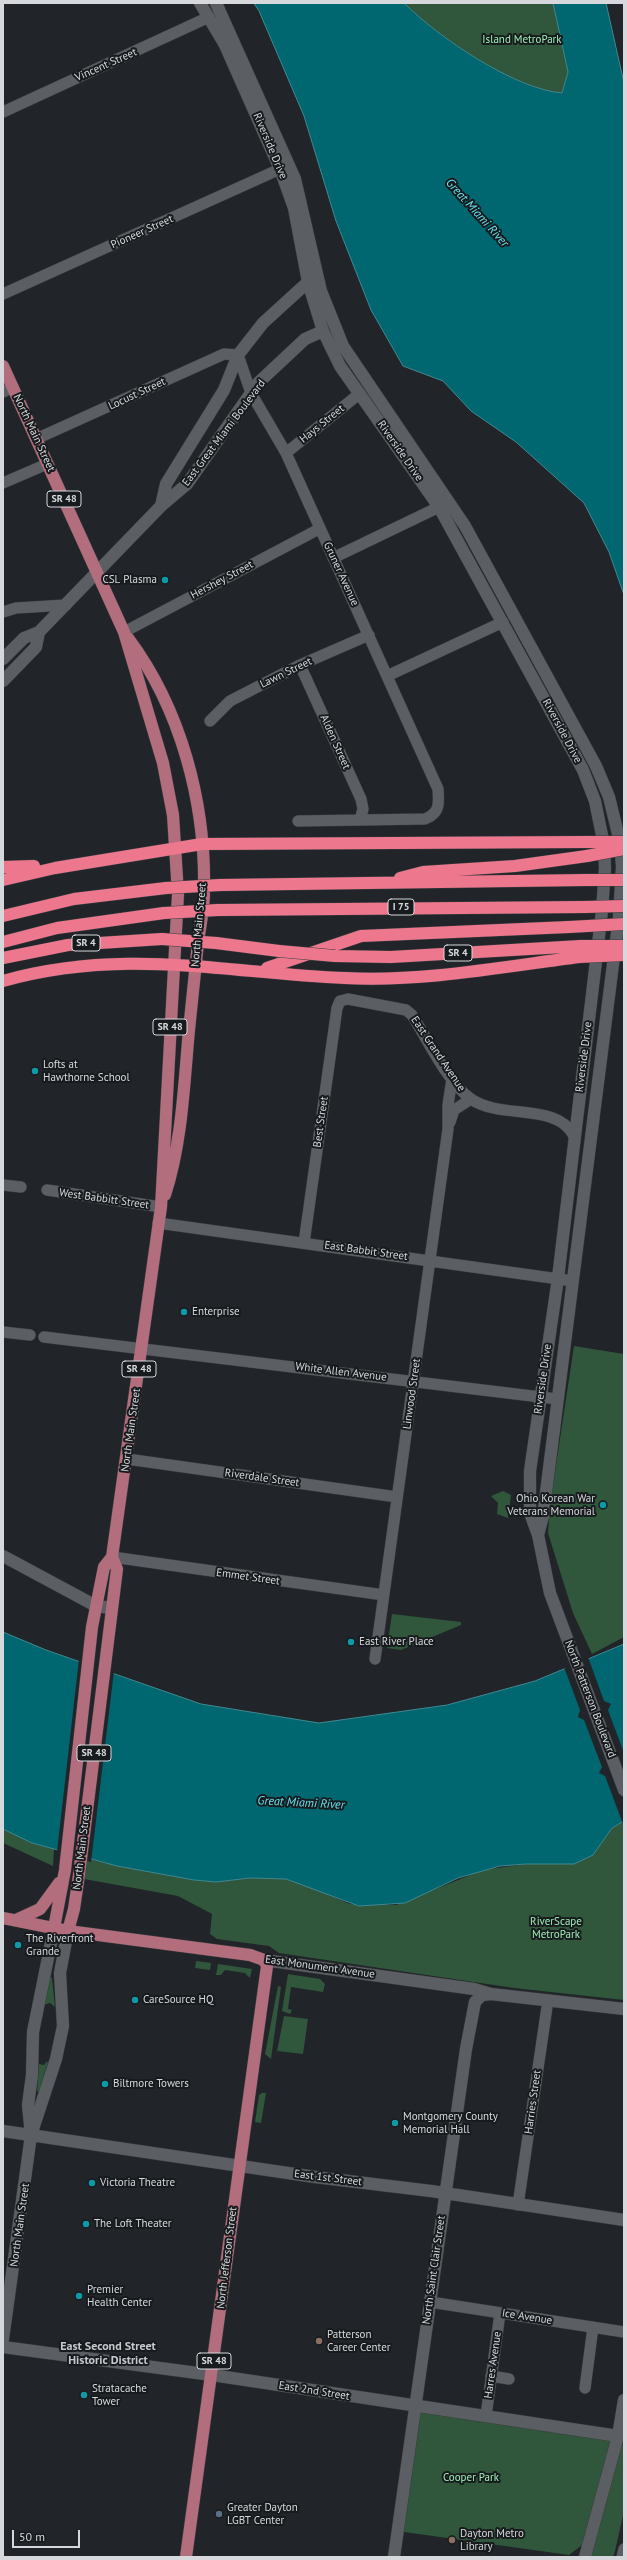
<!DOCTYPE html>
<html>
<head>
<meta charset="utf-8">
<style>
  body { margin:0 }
  #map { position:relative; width:627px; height:2560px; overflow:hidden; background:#212428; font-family:"PT Sans",sans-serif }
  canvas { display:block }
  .frame { position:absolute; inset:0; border:4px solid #d6d8db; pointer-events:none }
  .scale { position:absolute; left:12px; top:2530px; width:68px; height:18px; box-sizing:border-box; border:2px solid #d6d8db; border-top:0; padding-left:5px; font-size:12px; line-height:14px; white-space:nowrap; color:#d6d8db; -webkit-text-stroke:3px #181b1e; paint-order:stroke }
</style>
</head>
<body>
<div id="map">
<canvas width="627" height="2560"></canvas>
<div class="frame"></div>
<div class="scale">50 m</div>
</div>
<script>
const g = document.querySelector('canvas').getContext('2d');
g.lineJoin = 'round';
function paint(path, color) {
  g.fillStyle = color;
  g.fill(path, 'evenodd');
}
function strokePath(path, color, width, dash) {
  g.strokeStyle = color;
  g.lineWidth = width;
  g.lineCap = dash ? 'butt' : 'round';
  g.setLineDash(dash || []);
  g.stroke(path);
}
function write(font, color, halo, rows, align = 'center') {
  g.font = font + ' "PT Sans",sans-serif';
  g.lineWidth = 4;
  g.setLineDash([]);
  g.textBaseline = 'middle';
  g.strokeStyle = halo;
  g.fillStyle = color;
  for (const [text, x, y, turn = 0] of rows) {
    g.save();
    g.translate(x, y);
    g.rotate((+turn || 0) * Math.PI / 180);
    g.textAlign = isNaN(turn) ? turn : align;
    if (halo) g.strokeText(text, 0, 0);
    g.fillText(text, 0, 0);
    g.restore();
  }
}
paint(new Path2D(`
  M 404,3 L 553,3 L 568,72 L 562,93 C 514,89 438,37 404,3 Z
  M 574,1346 L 624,1354 L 624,1637 L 592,1654 L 573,1613 L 548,1533 L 550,1505 Z
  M 503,1491 L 511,1495 L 508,1518 L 497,1514 L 498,1503 L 491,1496 Z
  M 392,1614 L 461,1622 L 461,1625 L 401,1650 L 387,1648 Z
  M 624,1821 L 624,2000 L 514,1988 L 279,1953 L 269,1946 L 217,1939 L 210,1934 L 212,1914 L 178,1896 L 84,1879 L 85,1858 L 117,1866 L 195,1880 L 216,1882 L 250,1878 L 286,1879 L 303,1884 L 350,1904 L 396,1905 L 483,1870 L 526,1864 L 574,1864 L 593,1855 L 612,1828 Z
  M 3,1829 L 32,1843 L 54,1849 L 53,1866 L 3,1843 Z
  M 196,1961 L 211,1963 L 210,1970 L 195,1968 Z
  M 218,1964 L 252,1969 L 250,1978 L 245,1973 L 225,1970 L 221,1975 L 216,1975 Z
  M 288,1974 L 320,1979 L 325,1984 L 323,1992 L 291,1987 L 288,2009 L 292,2010 L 290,2014 L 282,2011 Z
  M 50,1977 L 52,1978 L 55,2007 L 50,2003 L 43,2005 Z
  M 278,1986 L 281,1987 L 271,2059 L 265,2054 Z
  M 284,2016 L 308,2019 L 303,2054 L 277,2051 Z
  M 46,2062 L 48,2062 L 39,2092 L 37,2091 L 39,2064 L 44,2065 Z
  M 262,2093 L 266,2093 L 261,2123 L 255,2122 L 259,2095 Z
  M 415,2406 L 618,2436 L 590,2539 L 569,2555 L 397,2531 Z
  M 624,2443 L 624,2511 L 615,2551 L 613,2557 L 590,2557 L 620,2447 Z`), '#30563c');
const water = new Path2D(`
  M 254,3 L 404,3 C 438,37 514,89 562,93 L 568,72 L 553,3 L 606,3 L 624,83 L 624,595 L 609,552 L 584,503 L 516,442 L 471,411 L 443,381 L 403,366 L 371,310 L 336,221 L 304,116 L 259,11 Z
  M 3,1632 L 46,1650 L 201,1704 L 319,1723 L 447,1705 L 535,1681 L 624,1644 L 624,1821 L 612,1828 L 593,1855 L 574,1864 L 526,1864 L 500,1866 L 458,1878 L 405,1903 L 359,1906 L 286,1879 L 250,1878 L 216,1882 L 194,1880 L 117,1866 L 32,1843 L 3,1829 Z`);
paint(water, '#006771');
strokePath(water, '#408991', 1);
paint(new Path2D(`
  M 588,1657 L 604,1701 L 611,1704 L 608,1710 L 624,1753 L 623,1824 L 605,1776 L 599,1773 L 602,1767 L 584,1720 L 578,1717 L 580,1710 L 564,1667 Z
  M 79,1659 L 114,1671 L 91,1862 L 57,1852 Z`), '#212428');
const street = new Path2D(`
  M 3,112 L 209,17
  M 3,294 L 280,169
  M 3,392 L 13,387
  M 36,439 L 224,354 L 238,355 L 251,393 L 286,453 L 438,789 C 439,804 440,813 425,819 L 298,821
  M 286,453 L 359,394
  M 3,483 L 47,464
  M 333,558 L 439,507
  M 3,612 L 16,608 L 66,605
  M 124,632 L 319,529
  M 300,665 L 361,799 L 363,809 L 360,820
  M 387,676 L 503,622
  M 210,721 L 230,701 L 300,665 L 369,635
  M 450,1122 L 454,1110 L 471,1099
  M 3,1185 L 21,1187
  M 47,1190 L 161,1207
  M 158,1223 L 573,1281
  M 304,1243 L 337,1008 L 340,1001 L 348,999 L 406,1010 L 412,1015 C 428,1040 447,1082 471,1099 C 501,1120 557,1102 574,1136
  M 3,1332 L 30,1335
  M 44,1337 L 557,1399
  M 127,1459 L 397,1497
  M 112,1557 L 384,1595
  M 375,1659 L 448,1129 L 448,1105 L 452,1079
  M 518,2205 L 548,2000
  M 430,2302 L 624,2332
  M 491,2376 L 509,2379
  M 585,2388 L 593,2327
  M 486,2416 L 500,2313
  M 622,2557 L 624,2549`);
const secondary = new Path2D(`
  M 200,3 L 225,45 L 280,169 L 294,208 L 308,282 L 323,331 L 340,366 L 439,507 L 583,770 L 595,801 L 604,845 L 605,868 L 602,911 L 558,1278 L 530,1471 L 530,1513 L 538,1535 L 550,1593 L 624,1790
  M 216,3 L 295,179 L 321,291 L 343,346 L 465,526 L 596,766 L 609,797 L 620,842 L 622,866 L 619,917 L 543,1516 L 538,1535
  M 161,506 L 166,484 L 224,390 L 238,355 L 263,323 L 308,282
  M 3,659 L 24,638 L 39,632 L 161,506 L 187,484 L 258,383 L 305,339 L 323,331
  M 3,681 L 36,647 L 39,632
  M 3,1556 L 96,1606 L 111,1608
  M 264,1960 L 474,1989 L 491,1994 L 624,2009
  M 3,2131 L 315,2177 L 431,2191 L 624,2220
  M 32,2132 L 56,2059 L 63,2026 L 60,1973 L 68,1931
  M 3,2339 L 31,2135 L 28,2105 L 32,2075 L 33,2032 L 54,1928
  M 3,2347 L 212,2375 L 618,2436
  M 394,2557 L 466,2049 L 475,2002 L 482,1995 L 491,1994
  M 585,2557 L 618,2436 L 624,2400`);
const primary = new Path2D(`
  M 3,366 L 124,632 L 163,763 L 173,815 L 178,894 L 161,1207 L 112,1557 L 104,1567 L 92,1627 L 65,1870 L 54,1928
  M 128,638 C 181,709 206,803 204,892 C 204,909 200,926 198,943 C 195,972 192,1001 189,1030 C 184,1084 182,1143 165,1195
  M 3,1918 L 68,1931 L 250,1955 L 264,1960 L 267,1966 L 186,2557
  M 16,1920 L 40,1909 L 59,1883
  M 68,1931 L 74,1909 L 79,1875 L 117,1569 L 112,1557`);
const highway = new Path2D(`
  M 3,867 L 34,866
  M 400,878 L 423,872 L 515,866 L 587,856
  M 3,880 L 55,868 L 202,844 L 586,842
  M 220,885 L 587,880
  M 218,910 L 584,907
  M 3,916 L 74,899 L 166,888
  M 3,942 L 57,928 L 164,913
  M 216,943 L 279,951
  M 335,956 L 391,957 L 581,946
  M 3,958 L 68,945 L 162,939
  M 267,968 L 361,936 L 569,927
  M 3,981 C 125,947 223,973 345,978 C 423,982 502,967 579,957`);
strokePath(street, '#3c3e41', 12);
strokePath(secondary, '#3c3e41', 13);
strokePath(primary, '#3c3e41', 13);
strokePath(highway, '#3c3e41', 13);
strokePath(street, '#5b5f63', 11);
strokePath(secondary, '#5b5f63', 12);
strokePath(primary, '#b36e7d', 12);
strokePath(highway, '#ed788e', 12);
const highwayBridge = new Path2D(`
  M 586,842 L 624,842
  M 587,856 L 624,849
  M 587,880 L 624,880
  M 166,888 L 220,885
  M 584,907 L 624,906
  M 164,913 L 218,910
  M 569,927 L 624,924
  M 162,939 L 216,943
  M 581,946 L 624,946
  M 279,951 L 335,956
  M 579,957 L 624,955`);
strokePath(highwayBridge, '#3c3e41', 13, []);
strokePath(highwayBridge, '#ed788e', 12);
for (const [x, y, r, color] of [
  [165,580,4,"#0f9aa8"],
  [35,1071,4,"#0f9aa8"],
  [184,1312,4,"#0f9aa8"],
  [603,1505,4,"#0f9aa8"],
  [351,1642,4,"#0f9aa8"],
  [18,1945,4,"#0f9aa8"],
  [135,2000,4,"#0f9aa8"],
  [105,2084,4,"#0f9aa8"],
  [395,2123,4,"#0f9aa8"],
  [92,2183,4,"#0f9aa8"],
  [86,2224,4,"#0f9aa8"],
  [79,2296,4,"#0f9aa8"],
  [319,2341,4,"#8d6e63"],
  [84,2395,4,"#0f9aa8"],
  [219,2514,4,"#5c6f8a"],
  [452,2540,4,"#8d6e63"]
]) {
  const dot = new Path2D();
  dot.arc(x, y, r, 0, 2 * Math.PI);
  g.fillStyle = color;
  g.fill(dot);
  strokePath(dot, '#181b1e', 1.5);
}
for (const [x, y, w] of [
  [64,499,34],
  [401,907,26],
  [86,943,28],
  [458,953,28],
  [170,1027,34],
  [139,1369,34],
  [94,1753,34],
  [214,2361,34]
]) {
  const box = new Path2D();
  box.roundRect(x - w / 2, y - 8, w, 16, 3);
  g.fillStyle = '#181b1e';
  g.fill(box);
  strokePath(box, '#d6d8db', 1);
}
write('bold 10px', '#d6d8db', null, [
  ["SR 48",64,499],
  ["I 75",401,907],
  ["SR 4",86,943],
  ["SR 4",458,953],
  ["SR 48",170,1027],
  ["SR 48",139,1369],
  ["SR 48",94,1753],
  ["SR 48",214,2361]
]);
write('11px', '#9eeeb6', '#181b1e', [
  ["Island MetroPark",522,40],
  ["RiverScape",556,1922],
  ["MetroPark",556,1935],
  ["Cooper Park",471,2478]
]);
write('11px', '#d6d8db', '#181b1e', [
  ["Vincent Street",106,65,-24],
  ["Riverside Drive",270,146,67],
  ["Pioneer Street",142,232,-24],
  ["Locust Street",137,394,-25],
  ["Hays Street",322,424,-39],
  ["North Main Street",34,433,65],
  ["East Great Miami Boulevard",224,433,-53],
  ["Riverside Drive",400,451,55],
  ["Gruner Avenue",341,574,65],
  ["Hershey Street",222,580,-28],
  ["Lawn Street",286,673,-26],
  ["Riverside Drive",562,731,62],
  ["Alden Street",335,742,66],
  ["North Main Street",199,925,-85],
  ["East Grand Avenue",438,1054,56],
  ["Riverside Drive",584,1057,-83],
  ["Best Street",321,1122,-82],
  ["West Babbitt Street",104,1199,8],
  ["East Babbit Street",366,1251,8],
  ["White Allen Avenue",341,1372,7],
  ["Riverside Drive",543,1379,-82],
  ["Linwood Street",412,1394,-82],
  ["North Main Street",131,1430,-82],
  ["Riverdale Street",262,1478,8],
  ["Emmet Street",248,1577,8],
  ["North Patterson Boulevard",590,1699,69],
  ["North Main Street",82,1848,-83],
  ["East Monument Avenue",320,1967,8],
  ["Harries Street",533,2102,-82],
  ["East 1st Street",328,2178,7],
  ["North Main Street",20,2225,-82],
  ["North Jefferson Street",227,2258,-83],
  ["North Saint Clair Street",434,2270,-82],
  ["Ice Avenue",527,2317,9],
  ["Harres Avenue",493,2365,-82],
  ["East 2nd Street",314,2391,9]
]);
write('11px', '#d6d8db', '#181b1e', [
  ["CSL Plasma",157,580,"right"],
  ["Lofts at",43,1065],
  ["Hawthorne School",43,1078],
  ["Enterprise",192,1312],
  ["Ohio Korean War",595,1499,"right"],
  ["Veterans Memorial",595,1512,"right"],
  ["East River Place",359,1642],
  ["The Riverfront",26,1939],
  ["Grande",26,1952],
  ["CareSource HQ",143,2000],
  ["Biltmore Towers",113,2084],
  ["Montgomery County",403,2117],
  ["Memorial Hall",403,2130],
  ["Victoria Theatre",100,2183],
  ["The Loft Theater",94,2224],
  ["Premier",87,2290],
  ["Health Center",87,2303],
  ["Patterson",327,2335],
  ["Career Center",327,2348],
  ["Stratacache",92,2389],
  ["Tower",92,2402],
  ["Greater Dayton",227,2508],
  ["LGBT Center",227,2521],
  ["Dayton Metro",460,2534],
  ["Library",460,2547]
], 'left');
write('italic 12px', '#65e0ef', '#181b1e', [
  ["Great Miami River",477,213,48],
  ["Great Miami River",301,1803,3]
]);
write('bold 12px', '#c5c9ce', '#181b1e', [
  ["East Second Street",108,2347],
  ["Historic District",108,2361]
]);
</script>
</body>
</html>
